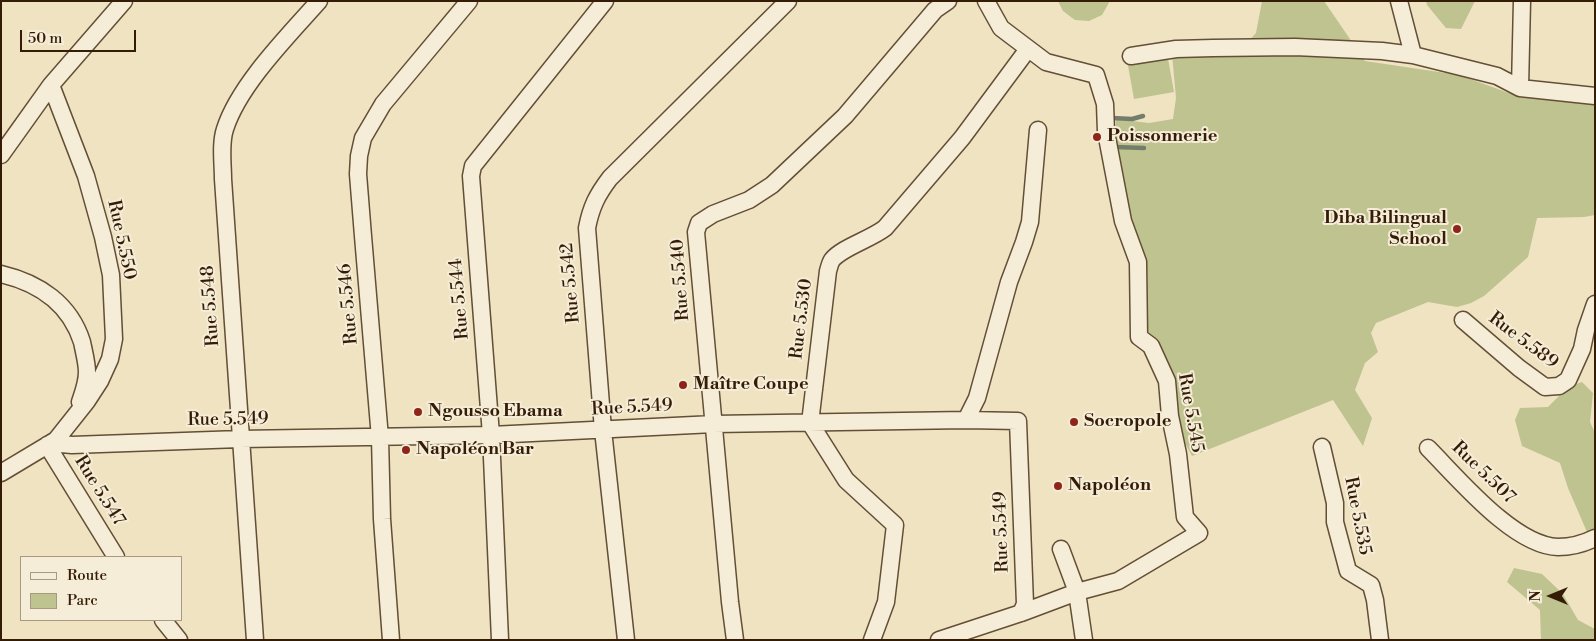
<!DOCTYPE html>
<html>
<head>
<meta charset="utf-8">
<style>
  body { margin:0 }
  #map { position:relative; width:1596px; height:641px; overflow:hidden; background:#efe3c2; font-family:"Libre Bodoni",serif }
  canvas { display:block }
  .frame { position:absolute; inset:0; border:2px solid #341c07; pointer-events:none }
  .legend { position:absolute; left:20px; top:556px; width:162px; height:65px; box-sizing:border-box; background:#f5edd7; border:1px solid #a89984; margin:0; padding:6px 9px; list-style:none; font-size:15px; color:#341c07 }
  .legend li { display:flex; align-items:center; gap:10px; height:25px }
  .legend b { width:25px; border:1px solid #a89984 }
  .north { position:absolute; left:1526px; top:571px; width:50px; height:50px; -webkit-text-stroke:4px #f5edd7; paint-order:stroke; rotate:270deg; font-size:14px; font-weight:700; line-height:20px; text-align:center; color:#341c07 }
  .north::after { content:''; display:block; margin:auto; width:18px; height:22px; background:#341c07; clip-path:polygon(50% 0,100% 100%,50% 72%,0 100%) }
  .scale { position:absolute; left:20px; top:30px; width:116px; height:22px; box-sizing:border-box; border:2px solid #341c07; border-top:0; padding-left:6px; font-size:15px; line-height:18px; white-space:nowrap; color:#341c07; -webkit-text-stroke:4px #f5edd7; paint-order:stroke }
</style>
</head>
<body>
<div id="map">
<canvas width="1596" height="641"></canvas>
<div class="frame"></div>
<ul class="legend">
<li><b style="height:6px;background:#f5edd7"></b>Route</li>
<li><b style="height:14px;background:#bec390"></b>Parc</li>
</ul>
<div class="north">N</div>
<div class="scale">50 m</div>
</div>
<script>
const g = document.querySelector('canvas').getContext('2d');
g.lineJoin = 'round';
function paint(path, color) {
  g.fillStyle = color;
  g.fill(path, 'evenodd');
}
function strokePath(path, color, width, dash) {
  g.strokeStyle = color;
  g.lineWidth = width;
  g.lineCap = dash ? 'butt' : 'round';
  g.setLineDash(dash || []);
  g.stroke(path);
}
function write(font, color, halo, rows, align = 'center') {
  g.font = font + ' "Libre Bodoni",serif';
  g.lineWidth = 4;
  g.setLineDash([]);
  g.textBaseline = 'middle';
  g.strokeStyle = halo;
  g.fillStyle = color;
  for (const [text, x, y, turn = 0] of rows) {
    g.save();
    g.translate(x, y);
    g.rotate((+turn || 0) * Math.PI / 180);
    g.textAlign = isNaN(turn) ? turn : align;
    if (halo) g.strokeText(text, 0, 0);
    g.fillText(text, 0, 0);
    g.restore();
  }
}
paint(new Path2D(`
  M 1058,1 L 1110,1 L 1102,15 L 1089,21 L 1075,20 L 1063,11 Z
  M 1262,1 L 1324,1 L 1365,61 L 1459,75 L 1509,93 L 1595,105 L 1595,215 L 1584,217 L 1537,218 L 1528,257 L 1484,296 L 1471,303 L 1457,307 L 1428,302 L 1376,323 L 1371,333 L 1378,352 L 1365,363 L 1355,390 L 1372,418 L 1363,446 L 1333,400 L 1192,456 L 1180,434 L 1167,363 L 1145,326 L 1127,213 L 1116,134 L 1116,119 L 1149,123 L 1173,119 L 1176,98 L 1172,54 L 1205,56 L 1246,44 L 1256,33 Z
  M 1426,1 L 1475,1 L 1461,29 L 1446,28 L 1427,5 Z
  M 1167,53 L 1174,92 L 1134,99 L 1127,60 Z
  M 1582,382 L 1593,393 L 1590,422 L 1595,433 L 1595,534 L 1587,532 L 1568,488 L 1560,463 L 1522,446 L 1515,420 L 1520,408 L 1548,407 L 1568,387 Z
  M 1514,568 L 1542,574 L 1563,594 L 1578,620 L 1595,629 L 1595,640 L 1541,640 L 1540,610 L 1507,582 Z`), '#bec390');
strokePath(new Path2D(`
  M 1112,118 L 1132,119 L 1143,116
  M 1115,147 L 1144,148`), '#727e6b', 4.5);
const minor = new Path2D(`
  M 1399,1 L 1413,55
  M 1131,56 L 1176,49 L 1213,48 L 1295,47 L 1382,51 L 1413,55 L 1497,76 L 1520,88 L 1595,96
  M 1520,88 L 1522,1
  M 1,155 L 51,85
  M 1,274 C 39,283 70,304 82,342 C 84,352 87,363 87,372 C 87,383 83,393 80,402
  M 1463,320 L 1519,368 L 1545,387 L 1559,386 L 1568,380 L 1582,349 L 1586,330 L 1595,304
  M 966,420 L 977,398 L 1009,282 L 1024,242 L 1030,222 L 1038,130
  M 56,440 L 61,444 L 72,445 L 240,439 L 491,435 L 714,424 L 966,420 L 1018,421 L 1025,604 L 1021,613
  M 47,445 L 116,557
  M 1322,447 L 1335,503 L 1335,522 L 1348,571 L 1371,585 L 1375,600 L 1380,640
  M 1428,448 C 1458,478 1514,546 1558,547 C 1572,547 1583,544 1595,538
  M 1,473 L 56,440 L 87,401 L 100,381 L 110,359 L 114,339 L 111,275 L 103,237 L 86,176 L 51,85 L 124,1
  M 1061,549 L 1077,592 L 1084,640
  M 163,620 L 179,640
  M 255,640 L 223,179 C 223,164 220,144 225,129 C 239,85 288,36 319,1
  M 391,640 L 382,519 L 380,438 L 363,236 L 358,174 L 359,156 L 363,138 L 383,104 L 469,1
  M 500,640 L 491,435 L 471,176 L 473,166 L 605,1
  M 626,640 L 603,430 L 587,228 C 591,207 597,195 610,178 L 788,1
  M 735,640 L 730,602 L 696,232 L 699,223 L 713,214 L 749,200 L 772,185 L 845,116 L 935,10 L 948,1
  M 872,640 L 886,602 L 895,525 L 846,480 L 810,423 L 828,271 C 829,268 830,263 832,260 C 841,248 871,239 885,228 L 962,138 L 1028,49
  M 939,640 L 1021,613 L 1077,592 L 1118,581 L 1199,533 L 1185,517 L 1178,454 L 1170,416 L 1167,381 L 1151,346 L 1139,337 L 1138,262 L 1123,221 L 1106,132 L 1105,104 L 1096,75 L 1046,62 L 1001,28 L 986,1`);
strokePath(minor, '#634e36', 19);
strokePath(minor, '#f5edd7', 16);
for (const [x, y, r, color] of [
  [1097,137,5,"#8f2418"],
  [1457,229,5,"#8f2418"],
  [683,385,5,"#8f2418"],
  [418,412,5,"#8f2418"],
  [1074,422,5,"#8f2418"],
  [406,450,5,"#8f2418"],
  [1058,486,5,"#8f2418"]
]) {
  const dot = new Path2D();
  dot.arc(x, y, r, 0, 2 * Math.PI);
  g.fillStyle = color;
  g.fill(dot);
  strokePath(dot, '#f5edd7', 2);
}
write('bold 18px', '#341c07', '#f5edd7', [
  ["Poissonnerie",1107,137],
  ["Diba Bilingual",1447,219,"right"],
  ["School",1447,240,"right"],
  ["Maître Coupe",693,385],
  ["Ngousso Ebama",428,412],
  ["Socropole",1084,422],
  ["Napoléon Bar",416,450],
  ["Napoléon",1068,486]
], 'left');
write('18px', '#341c07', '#f5edd7', [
  ["Rue 5.550",121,240,78],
  ["Rue 5.540",681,280,-94],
  ["Rue 5.542",571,283,-95],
  ["Rue 5.544",460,299,-95],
  ["Rue 5.546",349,304,-95],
  ["Rue 5.548",211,306,-94],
  ["Rue 5.530",802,319,-83],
  ["Rue 5.589",1523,341,37],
  ["Rue 5.549",632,408,-3],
  ["Rue 5.545",1190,413,80],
  ["Rue 5.549",228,420,-1],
  ["Rue 5.507",1483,473,44],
  ["Rue 5.547",99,491,58],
  ["Rue 5.535",1357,516,79],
  ["Rue 5.549",1002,532,-92]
]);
</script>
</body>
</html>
